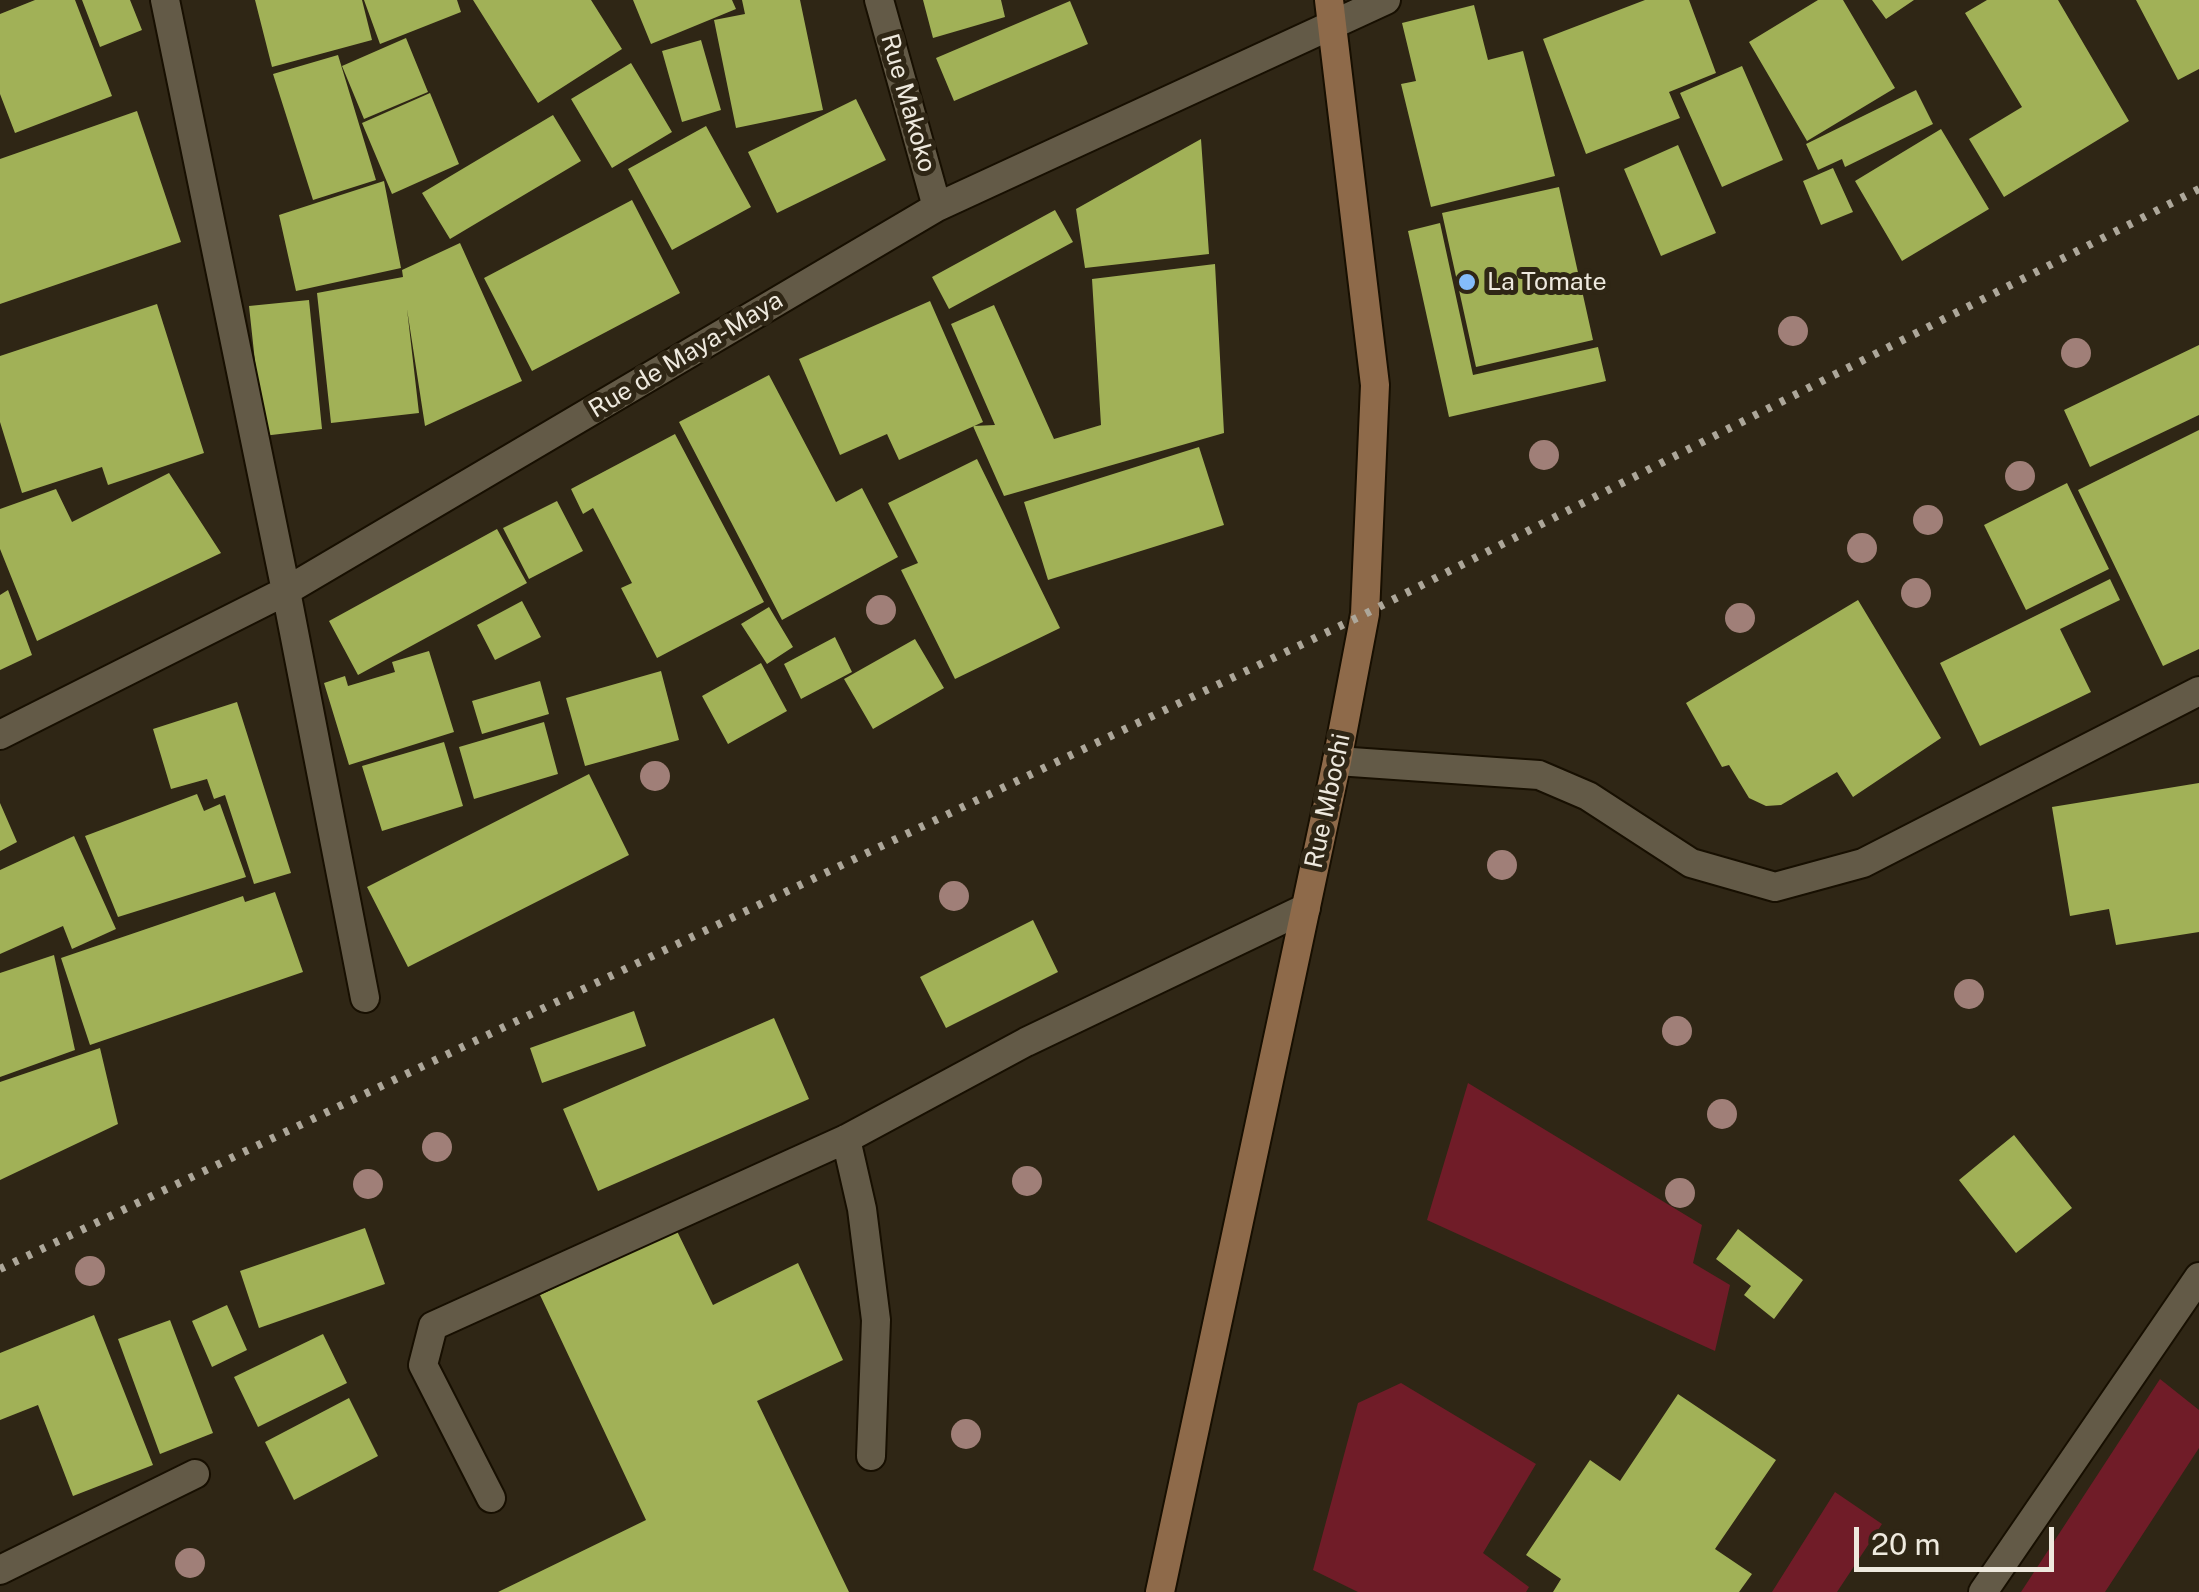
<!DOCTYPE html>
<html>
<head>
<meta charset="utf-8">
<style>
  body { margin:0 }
  #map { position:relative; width:2199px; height:1592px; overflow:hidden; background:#2f2615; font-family:"Public Sans",sans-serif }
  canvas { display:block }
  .scale { position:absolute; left:1854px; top:1527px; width:200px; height:45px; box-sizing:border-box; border:5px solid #eee9de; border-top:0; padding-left:12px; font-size:30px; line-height:35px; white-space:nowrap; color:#eee9de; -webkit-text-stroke:8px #2f2615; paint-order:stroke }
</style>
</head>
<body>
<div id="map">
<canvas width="2199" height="1592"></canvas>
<div class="scale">20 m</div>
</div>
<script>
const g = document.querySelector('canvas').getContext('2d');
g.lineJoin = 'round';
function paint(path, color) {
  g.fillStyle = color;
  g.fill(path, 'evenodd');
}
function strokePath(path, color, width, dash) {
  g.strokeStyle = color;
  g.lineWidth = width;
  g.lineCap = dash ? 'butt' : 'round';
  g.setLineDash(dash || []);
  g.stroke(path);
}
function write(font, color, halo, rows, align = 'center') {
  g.font = font + ' "Public Sans",sans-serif';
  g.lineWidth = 10;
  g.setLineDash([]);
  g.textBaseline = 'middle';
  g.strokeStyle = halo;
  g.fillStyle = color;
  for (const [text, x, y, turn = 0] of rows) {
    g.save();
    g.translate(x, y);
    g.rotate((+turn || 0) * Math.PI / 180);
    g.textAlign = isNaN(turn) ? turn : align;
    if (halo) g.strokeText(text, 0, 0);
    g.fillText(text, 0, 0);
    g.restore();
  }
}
paint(new Path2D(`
  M 1468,1083 L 1702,1225 L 1693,1263 L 1730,1285 L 1715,1351 L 1427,1220 Z
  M 2160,1379 L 2199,1410 L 2199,1448 L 2105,1592 L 2021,1592 Z
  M 1401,1383 L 1536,1464 L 1483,1553 L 1529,1587 L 1526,1592 L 1358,1592 L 1313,1570 L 1358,1403 Z
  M 1835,1492 L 1882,1524 L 1837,1592 L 1772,1592 Z`), '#701c28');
paint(new Path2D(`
  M 35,0 L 75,0 L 112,96 L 15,133 L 0,94 L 0,14 Z
  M 82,0 L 130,0 L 142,30 L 100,47 Z
  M 255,0 L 362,0 L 372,40 L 272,67 Z
  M 364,0 L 457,0 L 461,12 L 380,44 Z
  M 473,0 L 591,0 L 622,49 L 538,103 Z
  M 633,0 L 732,0 L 736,9 L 651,44 Z
  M 742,0 L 800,0 L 823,110 L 736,128 L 714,20 L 745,14 Z
  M 923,0 L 1001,0 L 1005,17 L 933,38 Z
  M 1645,0 L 1689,0 L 1716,73 L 1669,92 L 1680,118 L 1586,154 L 1543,39 Z
  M 1818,0 L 1843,0 L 1895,88 L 1807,141 L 1749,42 Z
  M 1872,0 L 1914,0 L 1886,19 Z
  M 1987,0 L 2058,0 L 2129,121 L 2004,197 L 1969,139 L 2022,107 L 1965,13 Z
  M 2136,0 L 2199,0 L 2199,69 L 2178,80 Z
  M 1070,1 L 1088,44 L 954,101 L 936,58 Z
  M 1474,5 L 1488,60 L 1523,51 L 1555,176 L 1431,207 L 1401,84 L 1416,81 L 1402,23 Z
  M 406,38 L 428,92 L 364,119 L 342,66 Z
  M 701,40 L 721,110 L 682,122 L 662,51 Z
  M 338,55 L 376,180 L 313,200 L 273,74 Z
  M 631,63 L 672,132 L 612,168 L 571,99 Z
  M 1742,66 L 1783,160 L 1722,187 L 1680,93 Z
  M 1916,90 L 1933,124 L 1845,167 L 1842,159 L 1818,170 L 1806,144 Z
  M 430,93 L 459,164 L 392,194 L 362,123 Z
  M 856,99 L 886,160 L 777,213 L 748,152 Z
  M 137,111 L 181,242 L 0,304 L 0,159 Z
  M 553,115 L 581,161 L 450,239 L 422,193 Z
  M 706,126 L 751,207 L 672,250 L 628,169 Z
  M 1941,129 L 1989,209 L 1902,261 L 1855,181 Z
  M 1201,139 L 1209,254 L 1085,268 L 1076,209 Z
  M 1678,145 L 1716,233 L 1661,256 L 1624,169 Z
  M 1833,168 L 1853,212 L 1821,225 L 1803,181 Z
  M 384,181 L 401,268 L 296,291 L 279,215 Z
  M 1559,187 L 1593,340 L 1476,367 L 1442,213 Z
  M 632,200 L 680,293 L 532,371 L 484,278 Z
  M 1055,210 L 1073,242 L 949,309 L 932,277 Z
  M 1440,223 L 1473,375 L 1598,347 L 1606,381 L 1449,417 L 1408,231 Z
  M 460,243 L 522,381 L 425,426 L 407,309 L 419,413 L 331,423 L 317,293 L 403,277 L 402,270 Z
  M 1215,264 L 1224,433 L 1004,496 L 973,426 L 995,425 L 951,324 L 994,305 L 1054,439 L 1101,425 L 1092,279 Z
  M 309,300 L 322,429 L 263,436 L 249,306 Z
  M 930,301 L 983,422 L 899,460 L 887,434 L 840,455 L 799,359 Z
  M 157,304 L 204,453 L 108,485 L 102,467 L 22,493 L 0,422 L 0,356 Z
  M 2199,345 L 2199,415 L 2090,467 L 2064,410 Z
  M 769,375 L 836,502 L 862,488 L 898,557 L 782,620 L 679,422 Z
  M 2199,430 L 2199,649 L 2163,666 L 2078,490 Z
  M 675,434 L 764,602 L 657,658 L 621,588 L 632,583 L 593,508 L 583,514 L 571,489 Z
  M 1199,447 L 1224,525 L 1048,580 L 1024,502 Z
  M 977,459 L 1060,628 L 955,679 L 901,570 L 918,563 L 888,503 Z
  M 169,473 L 221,553 L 37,641 L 0,549 L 0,509 L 56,489 L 72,522 Z
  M 2067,483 L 2109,569 L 2026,610 L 1984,525 Z
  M 557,501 L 583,551 L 529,579 L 503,528 Z
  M 497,529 L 527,583 L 358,675 L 329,621 Z
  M 2110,579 L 2120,600 L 2060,629 L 2091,692 L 1980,746 L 1940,663 Z
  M 8,590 L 32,655 L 0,670 L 0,595 Z
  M 1858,600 L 1941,738 L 1853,797 L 1837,772 L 1781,805 L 1766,806 L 1749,798 L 1729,765 L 1722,767 L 1686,703 Z
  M 522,601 L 541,637 L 495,660 L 477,625 Z
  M 769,607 L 793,647 L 767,664 L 741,624 Z
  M 835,637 L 852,672 L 801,699 L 784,664 Z
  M 915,639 L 944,688 L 873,729 L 844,679 Z
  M 429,651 L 454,732 L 349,765 L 324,683 L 345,676 L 348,686 L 395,672 L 392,662 Z
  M 761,663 L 787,711 L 728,744 L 702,696 Z
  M 661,671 L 679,740 L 585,766 L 566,698 Z
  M 540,681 L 549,714 L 482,734 L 472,701 Z
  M 237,702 L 291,873 L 254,884 L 225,795 L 214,799 L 207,779 L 171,789 L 153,729 Z
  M 544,722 L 558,774 L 474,799 L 459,747 Z
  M 444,742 L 463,806 L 382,831 L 362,766 Z
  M 589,774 L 629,855 L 408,967 L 367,887 Z
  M 2199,783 L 2199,932 L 2116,945 L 2109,909 L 2070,916 L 2052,807 Z
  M 197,794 L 204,811 L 220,804 L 246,877 L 118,917 L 85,836 Z
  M 0,803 L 17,842 L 0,851 Z
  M 74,836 L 116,929 L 72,949 L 63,926 L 0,954 L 0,870 Z
  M 275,892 L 303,972 L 90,1045 L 61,958 L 243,896 L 245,902 Z
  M 1033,920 L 1058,972 L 946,1028 L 920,977 Z
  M 54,955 L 75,1050 L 0,1077 L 0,973 Z
  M 634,1011 L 646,1046 L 542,1083 L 530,1048 Z
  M 774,1018 L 809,1099 L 598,1191 L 563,1109 Z
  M 100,1048 L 118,1124 L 0,1180 L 0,1082 Z
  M 2014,1135 L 2072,1208 L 2016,1253 L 1959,1180 Z
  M 365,1228 L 385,1284 L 259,1328 L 240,1271 Z
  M 676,1229 L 713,1305 L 798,1263 L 843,1360 L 757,1401 L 849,1592 L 498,1592 L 646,1520 L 540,1295 Z
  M 1738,1229 L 1803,1280 L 1774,1319 L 1744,1295 L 1751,1286 L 1716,1259 Z
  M 227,1305 L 247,1350 L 212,1367 L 192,1321 Z
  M 94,1315 L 153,1465 L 73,1496 L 38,1405 L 0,1420 L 0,1353 Z
  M 170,1320 L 213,1433 L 160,1454 L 118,1339 Z
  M 323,1334 L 347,1383 L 258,1427 L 234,1377 Z
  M 1678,1394 L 1776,1460 L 1715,1549 L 1752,1574 L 1739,1592 L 1553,1592 L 1561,1579 L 1526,1555 L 1590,1460 L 1620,1481 Z
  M 349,1398 L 378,1456 L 294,1500 L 265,1442 Z`), '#a1b157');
const service = new Path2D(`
  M 846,1139 L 862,1209 L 876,1320 L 871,1456
  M 491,1498 L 423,1365 L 433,1326 L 846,1139 L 1026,1042 L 1306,908`);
const minor = new Path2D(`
  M 165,0 L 286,591 L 365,998
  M 879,0 L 937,207
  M 0,735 L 286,591 L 937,207 L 1386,0
  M 1337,761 L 1539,775 L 1588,796 L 1691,863 L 1775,887 L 1863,863 L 2199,691
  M 0,1570 L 195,1474`);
const tertiary = new Path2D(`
  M 1983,1592 L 2199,1277`);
const secondary = new Path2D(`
  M 1160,1592 L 1337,761 L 1365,614 L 1375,385 L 1329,0`);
strokePath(service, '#170f01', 32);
strokePath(minor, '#170f01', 32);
strokePath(tertiary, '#170f01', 32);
strokePath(secondary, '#170f01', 32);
strokePath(service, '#635a47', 28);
strokePath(minor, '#635a47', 28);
strokePath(tertiary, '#635a47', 28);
strokePath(secondary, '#8e6a4a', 28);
strokePath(new Path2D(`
  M 0,1269 L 1365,614 L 2199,189`), '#ada79a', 8, [5, 10]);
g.fillStyle = '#a07f78';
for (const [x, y] of [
  [1793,331],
  [2076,353],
  [1544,455],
  [2020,476],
  [1928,520],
  [1862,548],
  [1916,593],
  [881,610],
  [1740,618],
  [655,776],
  [1502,865],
  [954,896],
  [1969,994],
  [1677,1031],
  [1722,1114],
  [437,1147],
  [1027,1181],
  [368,1184],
  [1680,1193],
  [90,1271],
  [966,1434],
  [190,1563]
]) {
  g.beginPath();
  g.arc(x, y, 15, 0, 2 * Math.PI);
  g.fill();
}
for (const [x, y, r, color] of [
  [1467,282,10,"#84bcfb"]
]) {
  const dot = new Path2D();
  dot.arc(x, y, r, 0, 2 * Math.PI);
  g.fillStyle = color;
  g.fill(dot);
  strokePath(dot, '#2f2615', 4);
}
write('25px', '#eee9de', '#2f2615', [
  ["Rue Makoko",908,103,74],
  ["Rue de Maya-Maya",686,355,-31],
  ["Rue Mbochi",1328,801,-78]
]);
write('25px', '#eee9de', '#2f2615', [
  ["La Tomate",1487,282]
], 'left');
</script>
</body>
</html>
